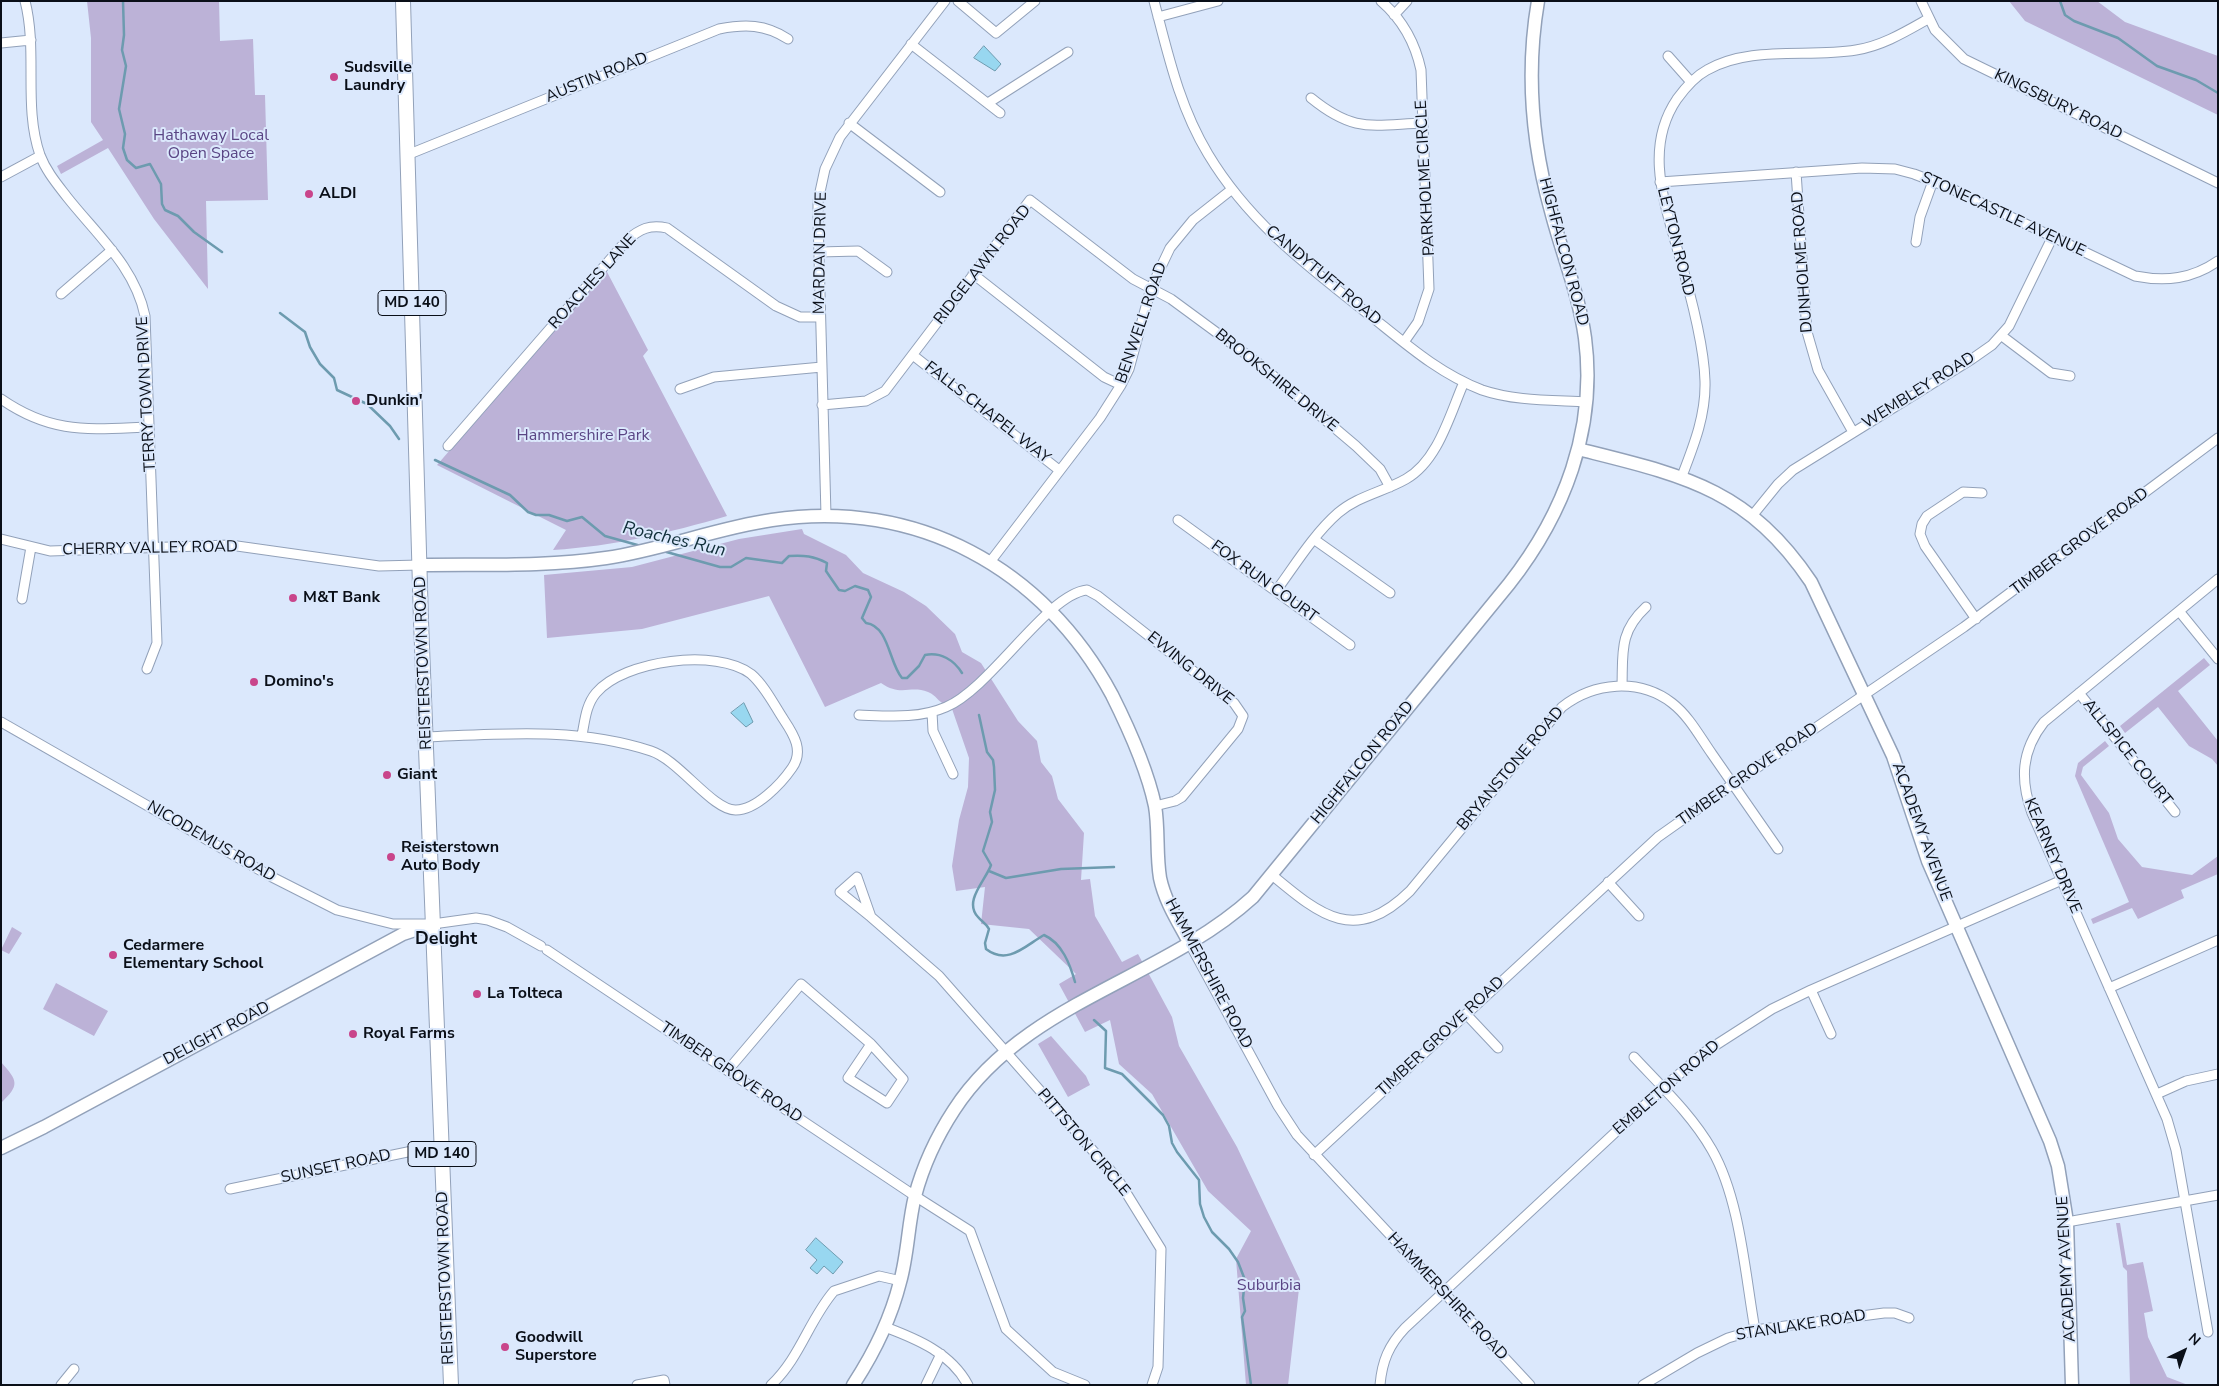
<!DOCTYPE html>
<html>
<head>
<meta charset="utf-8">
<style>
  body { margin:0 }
  #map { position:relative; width:2219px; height:1386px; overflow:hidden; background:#dbe8fc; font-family:"Nunito Sans",sans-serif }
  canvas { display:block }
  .frame { position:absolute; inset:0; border:2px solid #0a0f18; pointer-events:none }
  .north { position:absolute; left:2159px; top:1326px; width:50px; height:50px; -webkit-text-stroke:4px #dbe8fc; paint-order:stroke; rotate:42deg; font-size:14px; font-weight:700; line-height:20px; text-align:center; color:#0a0f18 }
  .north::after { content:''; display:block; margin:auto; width:18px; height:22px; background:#0a0f18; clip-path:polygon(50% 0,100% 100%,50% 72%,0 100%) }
</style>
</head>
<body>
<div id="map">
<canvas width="2219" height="1386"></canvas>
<div class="frame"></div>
<div class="north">N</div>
</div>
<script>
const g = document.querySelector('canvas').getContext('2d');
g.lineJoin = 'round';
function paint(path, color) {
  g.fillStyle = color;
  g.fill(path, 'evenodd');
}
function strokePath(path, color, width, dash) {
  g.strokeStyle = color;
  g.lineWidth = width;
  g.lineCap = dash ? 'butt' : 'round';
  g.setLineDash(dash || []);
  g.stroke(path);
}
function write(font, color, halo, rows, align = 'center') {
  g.font = font + ' "Nunito Sans",sans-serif';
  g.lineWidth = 4;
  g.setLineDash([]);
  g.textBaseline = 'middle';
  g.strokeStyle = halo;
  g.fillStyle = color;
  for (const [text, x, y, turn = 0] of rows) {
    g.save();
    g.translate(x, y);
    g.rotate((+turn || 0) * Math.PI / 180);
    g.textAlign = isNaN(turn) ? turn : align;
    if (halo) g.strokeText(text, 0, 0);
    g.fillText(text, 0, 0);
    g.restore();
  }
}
paint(new Path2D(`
  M 87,1 L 219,1 L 220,41 L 253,39 L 255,95 L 265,95 L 268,200 L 206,201 L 208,289 L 154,219 L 108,148 L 61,174 L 57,166 L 103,140 L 91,122 L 91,38 Z
  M 2009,1 L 2097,1 L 2125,22 L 2218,56 L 2218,115 L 2025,21 Z
  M 606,270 L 648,350 L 643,356 L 727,516 C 668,533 615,546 553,550 L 566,530 L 437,465 Z
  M 802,529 L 804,534 L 846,555 L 863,573 L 904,592 L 926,606 L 955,634 L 962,652 L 981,663 L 1018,721 L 1037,741 L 1041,762 L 1052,776 L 1058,799 L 1084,833 L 1081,880 L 1090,879 L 1095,916 L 1122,962 L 1138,954 L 1172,1017 L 1179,1046 L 1237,1147 L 1300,1280 L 1288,1385 L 1246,1385 L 1236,1259 L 1251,1231 L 1208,1191 L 1152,1094 L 1119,1064 L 1110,1020 L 1085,1032 L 1059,984 L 1076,974 L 1029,929 L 981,924 L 985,887 L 956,891 L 952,866 L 959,820 L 968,787 L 969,758 L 951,706 C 940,706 937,695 928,692 C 910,685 901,697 881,683 L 825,707 L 769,596 L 642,629 L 547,638 L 544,575 L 632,567 L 739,539 Z
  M 2204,658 L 2210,665 L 2178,691 L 2218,741 L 2218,766 L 2212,759 L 2189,746 L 2158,707 L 2125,733 L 2120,726 Z
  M 2105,741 L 2109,746 L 2083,767 L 2081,775 L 2109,813 L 2118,839 L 2142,867 L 2192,875 L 2218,856 L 2218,874 L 2181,890 L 2184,898 L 2138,919 L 2132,908 L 2093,924 L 2091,919 L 2129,902 L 2075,776 L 2078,763 Z
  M 12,927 L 22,933 L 9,954 L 1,950 Z
  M 56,983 L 108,1011 L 94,1036 L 43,1009 Z
  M 1051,1036 L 1086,1076 L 1090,1085 L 1068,1097 L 1038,1044 Z
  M 1,1062 C 18,1081 20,1085 1,1103 Z
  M 2116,1223 L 2120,1223 L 2127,1265 L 2143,1262 L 2153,1311 L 2144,1313 L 2148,1337 L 2167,1377 L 2188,1385 L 2130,1385 L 2127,1271 L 2123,1267 Z`), '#bcb2d7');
const water = new Path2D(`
  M 984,46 L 1001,64 L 995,71 L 974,58 Z
  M 744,703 L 753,722 L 746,727 L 731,713 Z
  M 816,1238 L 843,1262 L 833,1274 L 824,1266 L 817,1274 L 810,1268 L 817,1260 L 806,1250 Z`);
paint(water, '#98d7f0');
strokePath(water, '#6d9baf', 1);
strokePath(new Path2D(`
  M 123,1 L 124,35 L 122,50 L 126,66 L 119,109 L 125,134 L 123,148 L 127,160 L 136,168 L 150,164 L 161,184 L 162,204 L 165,210 L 178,216 L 194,232 L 222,252
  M 2060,1 L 2065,15 L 2074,21 L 2118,38 L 2157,66 L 2196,80 L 2218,93
  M 280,313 L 305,332 L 310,347 L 320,364 L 334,378 L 337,390 L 367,404 L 390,426 L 399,439
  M 435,460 L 510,495 L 528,512 L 536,515 L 549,515 L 567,521 L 582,517 L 605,536 L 641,546
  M 663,551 L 720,567 L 731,567 L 746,558 L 782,563 L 789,556 C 804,555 814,556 827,563 L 826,571 L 839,590 L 845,591 L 855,586 L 868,590 L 871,597 L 862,618 L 866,623 C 889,626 889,663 902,678 L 907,678 L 919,666 L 925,655 C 941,652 954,660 962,673
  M 979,715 L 987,752 L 993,760 L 994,767 L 995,790 L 990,812 L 992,822 L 983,851 L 991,865 C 986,880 963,901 978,917 C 982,922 986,923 989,929 L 985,943 L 986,949 C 1008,966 1026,945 1044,935 C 1062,943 1070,964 1075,982
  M 989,871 L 1006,878 L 1061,869 L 1114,867
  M 1094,1020 L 1106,1031 L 1105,1068 L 1122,1074 L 1163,1115 L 1169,1126 L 1172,1143 L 1177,1152 L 1199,1180 L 1200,1204 L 1204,1217 L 1212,1232 L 1229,1249 L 1238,1262 L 1245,1280 L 1243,1298 L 1245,1311 L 1242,1317 L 1251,1385`), '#6d9baf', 2.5);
const street = new Path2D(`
  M 25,1 C 38,52 23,106 40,155 C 46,171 57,184 67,197 C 97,235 135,267 145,316 L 157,643 L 147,669
  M 958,1 L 996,33 L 1035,1
  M 1154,1 C 1168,54 1179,106 1208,154 C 1250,224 1309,267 1372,317 C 1407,345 1440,374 1482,390 C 1514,401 1552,400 1587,402
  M 1381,1 C 1403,20 1415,42 1421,70 L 1429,289 L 1418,322 L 1404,342
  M 1921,1 L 1935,30 L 1964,59 L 2218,183
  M 1394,15 L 1407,1
  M 1158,17 L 1218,1
  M 1,43 L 31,40
  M 911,44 L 1000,113
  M 1668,56 L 1691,82
  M 1311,98 C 1354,133 1371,125 1423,123
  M 988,103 L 1068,52
  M 849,123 L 940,192
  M 407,155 L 719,29 C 745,24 765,24 788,39
  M 1796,172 L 1807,332 L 1818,370 L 1853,432
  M 1,177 L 40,156
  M 1660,182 L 1862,168 L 1895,169 L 1914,174 L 1948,187 L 2135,276 C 2166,282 2192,279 2218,261
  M 1916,242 L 1920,217 L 1933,181
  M 819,252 L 858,251 L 887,272
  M 973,274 L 1104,377 L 1121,385
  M 61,294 L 112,250
  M 2002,336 L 2051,373 L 2070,376
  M 914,356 L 1059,470
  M 680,389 L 714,377 L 822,367
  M 1,399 C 53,435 90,429 149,427
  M 822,405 L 866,401 L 885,391 L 1030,200 L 1133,279 L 1171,299 L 1258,363 L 1356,446 L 1380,469 L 1390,487
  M 448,446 L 627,240 C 640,229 650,224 667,228 L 776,306 L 800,317 L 820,317
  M 1682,476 C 1694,445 1706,415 1705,381 C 1704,343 1688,285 1677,248 C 1663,198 1645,146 1677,99 C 1685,88 1694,77 1707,70 C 1750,45 1808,58 1856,50 C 1882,46 1905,32 1928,19
  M 826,515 L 818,219 L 818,201 L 825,169 L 840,137 L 945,1
  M 1752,516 L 1778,484 L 1793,470 L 1972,359 L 1992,345 L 2009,326 L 2052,238
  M 1178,520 L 1350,645
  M 1,539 L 50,551 L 230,545 L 379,566 L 420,565
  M 1315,540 L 1390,593
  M 990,562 L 1100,418 L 1121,385 L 1129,369 L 1151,288 L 1170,248 L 1193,220 L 1231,190
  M 1276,591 C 1295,565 1314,534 1338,513 C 1358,496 1383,492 1406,479 C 1438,461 1450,414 1464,382
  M 22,599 L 31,547
  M 2179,611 L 2218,659
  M 1976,619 L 1925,546 L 1920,534 L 1922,524 L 1927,516 L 1963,492 L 1982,493
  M 1622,686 C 1623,652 1619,632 1646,607
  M 2079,693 L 2175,812
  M 932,712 L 933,731 L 953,774
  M 859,715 C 888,716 919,719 946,707 C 991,688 1047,594 1087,590 L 1098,596 L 1234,703 L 1243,716 L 1238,729 L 1182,797 L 1175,801 L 1155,806
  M 1,722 L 272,877 L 337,910 L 393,924 L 433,924 L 476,918 L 488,920 L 507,927 L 541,946
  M 427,737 C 502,734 577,727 651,751 C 679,760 713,811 736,810 C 756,810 781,784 792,768 C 804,751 794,735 784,720 C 774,705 765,686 751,674 C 717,648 624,660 596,693 C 586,705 585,720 582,735
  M 1272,875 C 1320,915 1355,945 1410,891 L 1562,707 C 1594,682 1639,678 1672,703 C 1689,716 1700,737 1712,754 C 1734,786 1756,817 1778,849
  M 1608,882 L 1639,916
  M 871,917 L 840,892 L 857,877 L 871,917 L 939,976 L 1117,1178 L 1161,1249 L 1158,1367 L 1152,1385
  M 1190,944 L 1278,1106 L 1297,1135 L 1530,1385
  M 547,950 L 915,1196 L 970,1231 L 1006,1329 L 1053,1372 L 1085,1385
  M 2109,988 L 2218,940
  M 1811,990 L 1831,1034
  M 1466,1014 L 1498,1048
  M 1634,1057 C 1661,1086 1692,1115 1712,1150 C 1740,1199 1745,1274 1755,1330
  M 728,1070 L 801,984 L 871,1044 L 903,1079 L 887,1103 L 848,1078 L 871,1044
  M 2157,1094 L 2186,1081 L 2218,1074
  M 1314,1155 L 1658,837 L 1733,784 L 1964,627 L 2218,438
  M 230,1189 L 441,1145
  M 2067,1222 L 2218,1195
  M 885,1327 C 917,1339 951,1353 968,1385
  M 2208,1332 L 2176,1150 L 2167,1119 L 2032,813 C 2020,780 2021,751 2044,722 L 2218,579
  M 61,1385 L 74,1369
  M 637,1385 L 664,1380 L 665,1385
  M 771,1385 C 800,1358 809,1320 834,1291 L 879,1276 L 901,1281
  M 926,1385 L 941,1354
  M 1380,1385 C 1382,1361 1389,1345 1405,1328 L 1663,1088 L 1705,1052 L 1772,1009 L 1811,990 L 2062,880
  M 1643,1385 L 1697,1353 L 1728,1338 L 1755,1330 L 1884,1313 L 1895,1313 L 1909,1318`);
const secondary = new Path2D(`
  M 1578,449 C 1681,475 1747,487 1811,582 L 1893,756 L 1928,861 L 2050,1141 L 2058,1166 L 2067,1222 L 2072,1385
  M 420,565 C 481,564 544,567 606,558 C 662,550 716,528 772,520 C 916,498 1044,568 1112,695 C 1129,729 1147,768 1155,806 C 1159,829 1156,854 1160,878 C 1165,902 1179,923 1190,944
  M 1,1148 L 44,1127 L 403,934 L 433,924
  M 853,1385 C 874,1353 891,1318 900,1282 C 908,1254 908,1224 915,1196 C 923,1166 937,1136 954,1110 C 1024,1002 1162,980 1253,897 L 1509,584 C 1564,514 1597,429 1585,338 C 1579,294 1562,254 1551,211 C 1532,143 1526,71 1538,1`);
const primary = new Path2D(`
  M 403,1 L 421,621 L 451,1385`);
strokePath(street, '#92a1b9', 11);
strokePath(secondary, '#92a1b9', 15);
strokePath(primary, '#92a1b9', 16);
strokePath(street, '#fff', 9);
strokePath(secondary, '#fff', 12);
strokePath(primary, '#fff', 14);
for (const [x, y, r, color] of [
  [334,77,5,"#c9458b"],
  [309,194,5,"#c9458b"],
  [356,401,5,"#c9458b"],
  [293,598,5,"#c9458b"],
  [254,682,5,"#c9458b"],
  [387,775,5,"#c9458b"],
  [391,857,5,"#c9458b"],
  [113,955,5,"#c9458b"],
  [477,994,5,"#c9458b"],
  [353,1034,5,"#c9458b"],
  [505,1347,5,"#c9458b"]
]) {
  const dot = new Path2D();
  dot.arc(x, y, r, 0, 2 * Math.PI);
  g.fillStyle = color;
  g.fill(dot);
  strokePath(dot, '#dbe8fc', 2);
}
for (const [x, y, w] of [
  [412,303,68],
  [442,1154,68]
]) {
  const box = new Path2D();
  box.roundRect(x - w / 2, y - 12.5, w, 25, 4);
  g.fillStyle = '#dbe8fc';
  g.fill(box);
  strokePath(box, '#0a0f18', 1);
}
write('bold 15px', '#0a0f18', null, [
  ["MD 140",412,303],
  ["MD 140",442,1154]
]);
write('bold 16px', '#0a0f18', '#dbe8fc', [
  ["Sudsville",344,68],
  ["Laundry",344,86],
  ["ALDI",319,194],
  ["Dunkin'",366,401],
  ["M&T Bank",303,598],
  ["Domino's",264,682],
  ["Giant",397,775],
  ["Reisterstown",401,848],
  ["Auto Body",401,866],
  ["Cedarmere",123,946],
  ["Elementary School",123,964],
  ["La Tolteca",487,994],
  ["Royal Farms",363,1034],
  ["Goodwill",515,1338],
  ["Superstore",515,1356]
], 'left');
write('16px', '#0a0f18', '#dbe8fc', [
  ["AUSTIN ROAD",597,78,-22],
  ["KINGSBURY ROAD",2058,105,26],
  ["PARKHOLME CIRCLE",1426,178,-93],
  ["STONECASTLE AVENUE",2003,215,25],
  ["LEYTON ROAD",1675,242,76],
  ["HIGHFALCON ROAD",1563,252,75],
  ["MARDAN DRIVE",821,253,-89],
  ["DUNHOLME ROAD",1803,262,-94],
  ["RIDGELAWN ROAD",983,265,-52],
  ["CANDYTUFT ROAD",1323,276,40],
  ["ROACHES LANE",593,282,-48],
  ["BENWELL ROAD",1142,323,-71],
  ["BROOKSHIRE DRIVE",1276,381,39],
  ["WEMBLEY ROAD",1919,391,-32],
  ["TERRY TOWN DRIVE",147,394,-93],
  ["FALLS CHAPEL WAY",987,413,38],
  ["TIMBER GROVE ROAD",2080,542,-37],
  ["CHERRY VALLEY ROAD",150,549,-1],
  ["FOX RUN COURT",1264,582,36],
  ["REISTERSTOWN ROAD",424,663,-92],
  ["EWING DRIVE",1190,669,39],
  ["ALLSPICE COURT",2127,753,51],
  ["HIGHFALCON ROAD",1363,763,-51],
  ["BRYANSTONE ROAD",1511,769,-50],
  ["TIMBER GROVE ROAD",1748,775,-35],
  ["ACADEMY AVENUE",1921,832,70],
  ["NICODEMUS ROAD",211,842,30],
  ["KEARNEY DRIVE",2052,856,67],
  ["HAMMERSHIRE ROAD",1208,974,62],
  ["DELIGHT ROAD",217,1034,-28],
  ["TIMBER GROVE ROAD",1441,1037,-43],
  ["TIMBER GROVE ROAD",731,1073,34],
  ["EMBLETON ROAD",1667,1088,-41],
  ["PITTSTON CIRCLE",1083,1143,50],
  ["SUNSET ROAD",336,1167,-12],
  ["ACADEMY AVENUE",2067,1269,-93],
  ["REISTERSTOWN ROAD",446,1278,-92],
  ["HAMMERSHIRE ROAD",1447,1297,47],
  ["STANLAKE ROAD",1801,1326,-9]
]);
write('16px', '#5a4584', '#dbe8fc', [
  ["Hathaway Local",211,136],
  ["Open Space",211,154],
  ["Hammershire Park",583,436],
  ["Suburbia",1269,1286]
]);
write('italic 18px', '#102e39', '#dbe8fc', [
  ["Roaches Run",674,540,13]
]);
write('bold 18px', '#0a0f18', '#dbe8fc', [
  ["Delight",446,940]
]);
</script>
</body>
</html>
